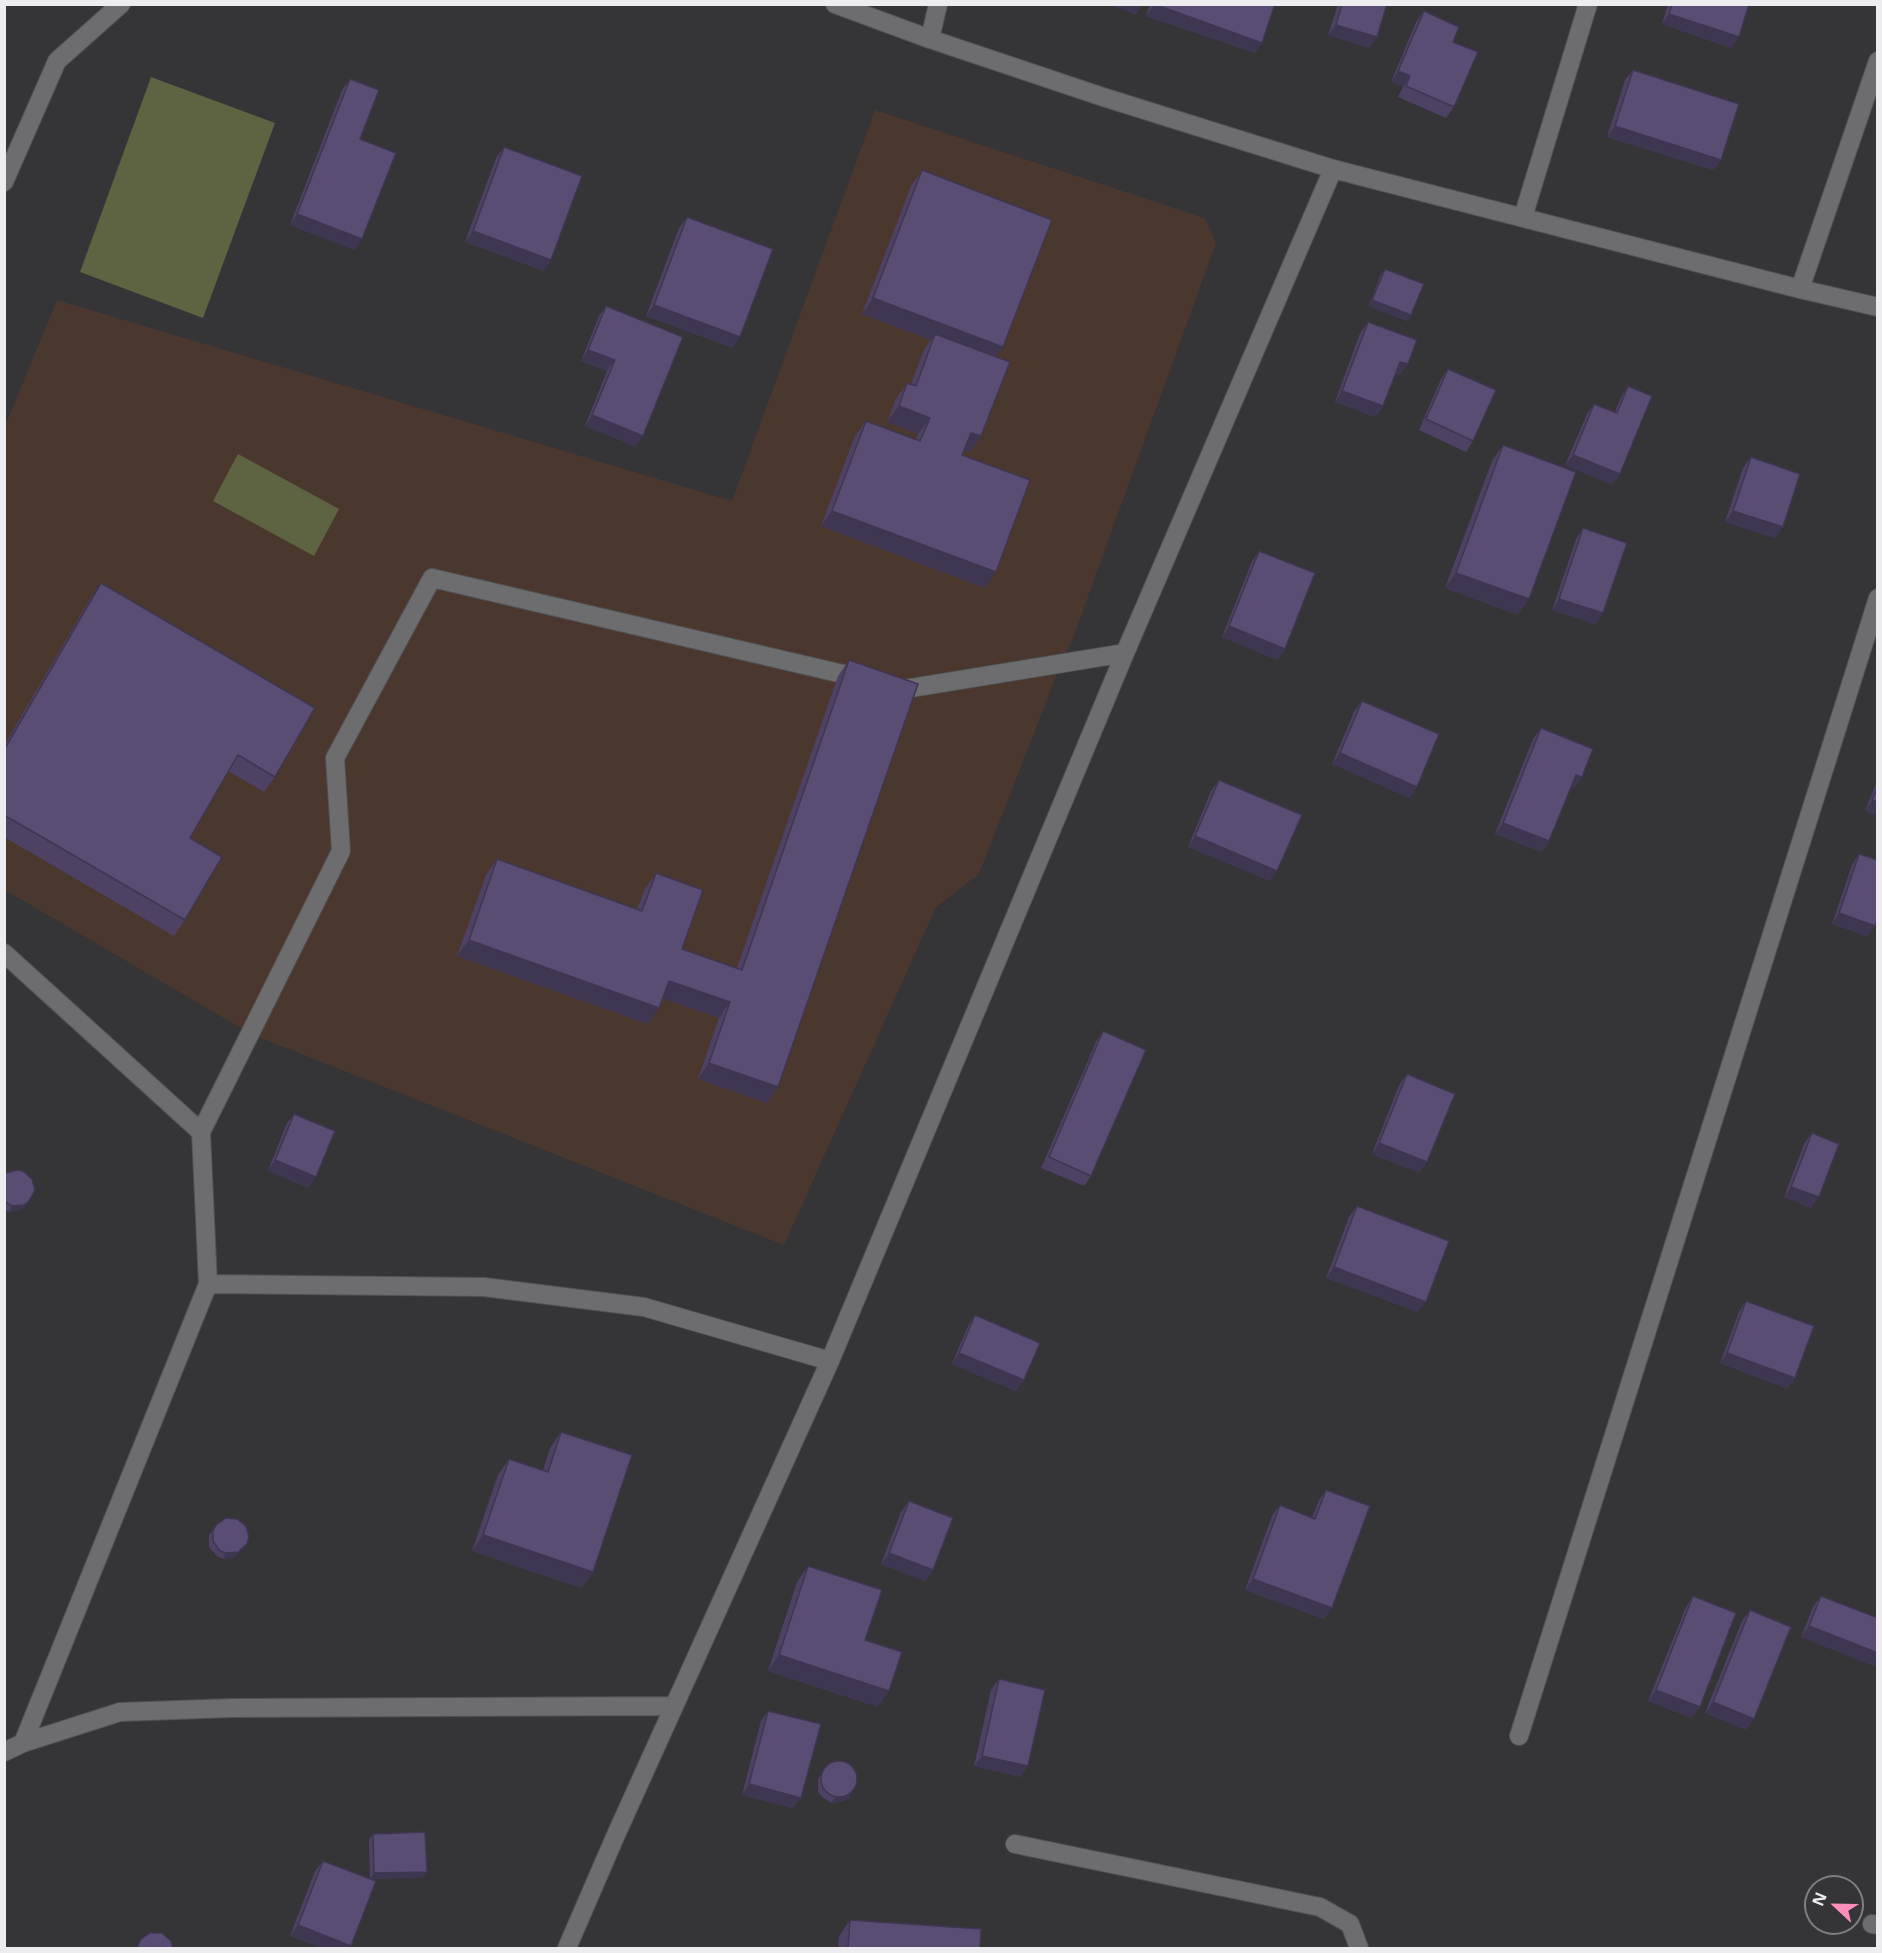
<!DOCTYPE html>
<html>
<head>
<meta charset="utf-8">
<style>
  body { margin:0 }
  #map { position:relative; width:1882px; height:1953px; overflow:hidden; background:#353437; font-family:"Open Sans",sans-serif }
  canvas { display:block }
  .frame { position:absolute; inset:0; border:6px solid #edecee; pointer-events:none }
  .north { position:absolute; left:1804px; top:1875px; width:60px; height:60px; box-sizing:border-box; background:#353437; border:2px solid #7f7e80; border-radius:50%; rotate:292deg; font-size:16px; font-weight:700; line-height:24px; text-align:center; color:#edecee }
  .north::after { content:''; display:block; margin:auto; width:21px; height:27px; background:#fe8ebb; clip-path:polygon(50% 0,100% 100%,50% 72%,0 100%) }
</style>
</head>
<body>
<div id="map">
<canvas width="1882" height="1953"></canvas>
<div class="frame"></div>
<div class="north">N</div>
</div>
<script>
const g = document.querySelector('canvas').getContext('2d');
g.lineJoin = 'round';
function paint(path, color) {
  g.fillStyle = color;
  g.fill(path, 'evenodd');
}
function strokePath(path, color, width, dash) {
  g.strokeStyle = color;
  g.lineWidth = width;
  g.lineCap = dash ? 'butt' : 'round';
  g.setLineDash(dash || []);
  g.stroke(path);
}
paint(new Path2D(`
  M 875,110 L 1205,218 L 1216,243 L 1073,638 L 1061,664 L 979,874 L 936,907 L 784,1245 L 251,1034 L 5,890 L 5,426 L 57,300 L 732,501 Z`), '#4a382f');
paint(new Path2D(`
  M 151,77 L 275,123 L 203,318 L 80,272 Z
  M 238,454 L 339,509 L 314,556 L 213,501 Z`), '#5e6342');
const minor = new Path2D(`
  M 835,4 L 930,39 L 1103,97 L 1333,169 L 1800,289 L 1878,307
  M 930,39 L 938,4
  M 4,182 L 57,61 L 121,4
  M 1523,217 L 1588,4
  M 1800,289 L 1878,61
  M 893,686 L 905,689 L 1125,653
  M 4,953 L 201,1132 L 208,1284 L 484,1287 L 644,1307 L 830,1361
  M 201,1132 L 341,851 L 335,758 L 432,578 L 864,679
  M 1519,1736 L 1878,598
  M 23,1743 L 208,1284
  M 4,1752 L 23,1743 L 120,1712 L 232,1708 L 674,1706
  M 1015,1844 L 1320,1907 L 1350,1924 L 1359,1948
  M 1872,1924 L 1878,1925
  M 567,1948 L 615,1837 L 830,1361 L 1125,653 L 1333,169`);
strokePath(minor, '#525254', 20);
strokePath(minor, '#6d6d6f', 18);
paint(new Path2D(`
  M 1150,4 L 1275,4 L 1255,53 L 1146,16 Z
  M 1338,4 L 1387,4 L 1377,37 L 1369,48 L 1328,35 Z
  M 1668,4 L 1749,4 L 1731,48 L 1662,24 Z
  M 1424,11 L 1453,42 L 1454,107 L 1446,118 L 1398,97 L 1403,87 L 1391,82 L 1416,22 Z
  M 1633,70 L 1721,160 L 1713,170 L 1607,137 L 1625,80 Z
  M 350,79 L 360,139 L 355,250 L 290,225 L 342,90 Z
  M 504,147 L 544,271 L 465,242 L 496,158 Z
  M 922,170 L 996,357 L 981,436 L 970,452 L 964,450 L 962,455 L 985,588 L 821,526 L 855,436 L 866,421 L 916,440 L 918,434 L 887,422 L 896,399 L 907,383 L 911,384 L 924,350 L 931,340 L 862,314 L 911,186 Z
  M 687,217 L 733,348 L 646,316 L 679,228 Z
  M 1385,269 L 1411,315 L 1407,321 L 1369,306 L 1381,274 Z
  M 606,306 L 643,436 L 635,446 L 585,426 L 607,371 L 581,361 L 599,316 Z
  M 1368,322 L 1408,364 L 1400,375 L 1396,374 L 1383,406 L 1375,417 L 1335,402 L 1360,333 Z
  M 1448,369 L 1473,441 L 1466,452 L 1419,430 L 1441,379 Z
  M 1628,386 L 1620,474 L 1612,485 L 1565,465 L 1587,414 L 1594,404 L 1615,412 L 1621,397 Z
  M 1503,445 L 1518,615 L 1445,588 L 1492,461 Z
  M 1751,457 L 1775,538 L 1725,522 L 1743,468 Z
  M 1583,528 L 1603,613 L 1595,624 L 1552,610 L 1576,539 Z
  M 1259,551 L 1285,649 L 1277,660 L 1222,637 L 1252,561 Z
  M 101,583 L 275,777 L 264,792 L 228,771 L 190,838 L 185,920 L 174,936 L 4,837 L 4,746 L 90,599 Z
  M 849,660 L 778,1087 L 767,1103 L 698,1079 L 719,1018 L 663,998 L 648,1024 L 457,956 L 486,875 L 497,859 L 637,909 L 645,889 L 656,873 L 682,949 L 737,968 L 838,676 Z
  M 1362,701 L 1410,798 L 1332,764 L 1354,712 Z
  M 1541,728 L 1574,788 L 1571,787 L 1549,841 L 1542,852 L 1495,834 L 1533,739 Z
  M 1878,779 L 1878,816 L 1865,811 Z
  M 1219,780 L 1270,881 L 1188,847 L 1211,791 Z
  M 1859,854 L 1875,926 L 1867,936 L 1832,924 L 1852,865 Z
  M 1103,1031 L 1091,1176 L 1084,1186 L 1041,1168 L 1096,1042 Z
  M 1407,1074 L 1420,1173 L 1372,1154 L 1399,1085 Z
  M 294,1114 L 309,1188 L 268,1171 L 286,1125 Z
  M 1812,1133 L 1811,1208 L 1784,1197 L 1804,1144 Z
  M 4,1175 L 25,1207 L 20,1210 L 8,1212 L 4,1209 Z
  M 1357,1206 L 1418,1312 L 1326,1278 L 1349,1217 Z
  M 1746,1301 L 1788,1389 L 1720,1363 L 1739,1312 Z
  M 975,1315 L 1024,1380 L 1016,1391 L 952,1364 L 968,1326 Z
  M 561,1432 L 593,1572 L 581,1588 L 472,1551 L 498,1475 L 509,1459 L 543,1470 L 550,1448 Z
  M 1326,1490 L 1324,1619 L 1245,1590 L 1272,1516 L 1280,1505 L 1312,1518 L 1319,1500 Z
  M 909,1501 L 933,1570 L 925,1581 L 881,1564 L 901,1512 Z
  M 216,1525 L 243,1549 L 234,1557 L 223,1559 L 217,1556 L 209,1547 L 209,1535 Z
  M 808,1566 L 865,1640 L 878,1707 L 768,1671 L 797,1582 Z
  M 1693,1596 L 1692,1718 L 1648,1701 L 1686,1607 Z
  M 1821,1596 L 1878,1618 L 1878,1661 L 1874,1666 L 1801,1637 L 1813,1607 Z
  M 1750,1610 L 1746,1730 L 1705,1713 L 1742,1621 Z
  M 999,1679 L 1021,1777 L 974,1766 L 991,1690 Z
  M 768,1711 L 793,1808 L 742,1795 L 761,1721 Z
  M 829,1764 L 849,1798 L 843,1801 L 831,1803 L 821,1796 L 818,1791 L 818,1779 Z
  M 373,1834 L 423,1877 L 370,1879 L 351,1946 L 349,1948 L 322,1948 L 290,1936 L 315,1871 L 323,1861 L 370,1879 L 369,1840 Z
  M 850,1920 L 980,1948 L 838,1948 L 839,1936 Z`), '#4d4264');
paint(new Path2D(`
  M 1108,4 L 1144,4 L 1136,15 Z
  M 1154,5 L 1262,43 L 1255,53 L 1146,16 Z
  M 1669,14 L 1739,37 L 1731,48 L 1662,24 Z
  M 1336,25 L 1377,37 L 1369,48 L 1328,35 Z
  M 1398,71 L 1410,76 L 1403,87 L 1391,82 Z
  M 1615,126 L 1721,160 L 1713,170 L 1607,137 Z
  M 297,214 L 362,239 L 355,250 L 290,225 Z
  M 473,231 L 551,260 L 544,271 L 465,242 Z
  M 873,298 L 1003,347 L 992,363 L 935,334 L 931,340 L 862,314 Z
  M 1372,300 L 1411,315 L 1407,321 L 1369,306 Z
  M 654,305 L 740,337 L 733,348 L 646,316 Z
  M 588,350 L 615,360 L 607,371 L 581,361 Z
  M 1400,362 L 1408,364 L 1400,375 L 1393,373 Z
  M 1342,391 L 1383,406 L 1375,417 L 1335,402 Z
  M 899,406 L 930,418 L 918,434 L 887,422 Z
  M 592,415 L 643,436 L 635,446 L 585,426 Z
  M 971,433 L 981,436 L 970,452 L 960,449 Z
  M 1573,455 L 1620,474 L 1612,485 L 1565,465 Z
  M 832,511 L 996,572 L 985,588 L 821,526 Z
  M 1733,511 L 1783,527 L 1775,538 L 1725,522 Z
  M 1456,573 L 1529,599 L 1518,615 L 1445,588 Z
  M 1559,599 L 1603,613 L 1595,624 L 1552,610 Z
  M 1229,626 L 1285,649 L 1277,660 L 1222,637 Z
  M 1340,753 L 1417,787 L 1410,798 L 1332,764 Z
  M 1576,775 L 1582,777 L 1574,788 L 1568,786 Z
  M 1872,800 L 1878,802 L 1878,816 L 1865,811 Z
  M 1503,823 L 1549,841 L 1542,852 L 1495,834 Z
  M 1195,836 L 1277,871 L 1270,881 L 1188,847 Z
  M 1839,913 L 1875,926 L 1867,936 L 1832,924 Z
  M 469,940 L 659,1008 L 648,1024 L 457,956 Z
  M 669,981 L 730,1002 L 719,1018 L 658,997 Z
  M 709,1063 L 778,1087 L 767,1103 L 698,1079 Z
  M 1379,1143 L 1427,1162 L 1420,1173 L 1372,1154 Z
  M 275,1160 L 316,1177 L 309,1188 L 268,1171 Z
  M 1791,1187 L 1819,1197 L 1811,1208 L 1784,1197 Z
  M 29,1201 L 25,1207 L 20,1210 L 8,1212 L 12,1206 Z
  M 1334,1267 L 1426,1302 L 1418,1312 L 1326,1278 Z
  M 959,1353 L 1024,1380 L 1016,1391 L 952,1364 Z
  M 1727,1353 L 1795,1378 L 1788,1389 L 1720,1363 Z
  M 483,1535 L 593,1572 L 581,1588 L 472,1551 Z
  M 247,1544 L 243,1549 L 234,1557 L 223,1559 L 226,1553 Z
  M 889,1553 L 933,1570 L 925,1581 L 881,1564 Z
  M 1253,1579 L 1332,1608 L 1324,1619 L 1245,1590 Z
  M 1809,1626 L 1878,1653 L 1878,1661 L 1874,1666 L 1801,1637 Z
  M 779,1655 L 889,1691 L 878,1707 L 768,1671 Z
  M 1656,1690 L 1700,1707 L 1692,1718 L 1648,1701 Z
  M 1713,1702 L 1754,1719 L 1746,1730 L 1705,1713 Z
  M 982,1756 L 1028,1766 L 1021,1777 L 974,1766 Z
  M 749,1784 L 801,1798 L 793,1808 L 742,1795 Z
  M 853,1792 L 849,1798 L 843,1801 L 831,1803 L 835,1797 Z
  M 427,1872 L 423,1877 L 370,1879 L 374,1873 Z
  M 298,1925 L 351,1946 L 349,1948 L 322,1948 L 290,1936 Z`), '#3f3651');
const building = new Path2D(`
  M 1154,4 L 1275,4 L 1262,43 Z
  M 1342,4 L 1387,4 L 1377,37 L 1336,25 Z
  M 1672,4 L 1749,4 L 1739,37 L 1669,14 Z
  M 1424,11 L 1459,27 L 1453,42 L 1478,52 L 1454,107 L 1406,86 L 1410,76 L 1398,71 Z
  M 1633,70 L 1739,104 L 1721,160 L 1615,126 Z
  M 350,79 L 379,90 L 360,139 L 396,153 L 362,239 L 297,214 Z
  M 504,147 L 582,176 L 551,260 L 473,231 Z
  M 922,170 L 1052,220 L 1003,347 L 873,298 Z
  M 687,217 L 773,249 L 740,337 L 654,305 Z
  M 1385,269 L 1424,284 L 1411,315 L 1372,300 Z
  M 606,306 L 683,337 L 643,436 L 592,415 L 615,360 L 588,350 Z
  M 1368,322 L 1417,340 L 1408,364 L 1400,362 L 1383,406 L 1342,391 Z
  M 935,334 L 1010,362 L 981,436 L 971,433 L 962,455 L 1030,480 L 996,572 L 832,511 L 866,421 L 920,441 L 930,418 L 899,406 L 907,383 L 916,386 Z
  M 1448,369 L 1496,390 L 1473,441 L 1426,419 Z
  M 1628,386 L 1652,396 L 1620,474 L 1573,455 L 1594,404 L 1617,413 Z
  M 1503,445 L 1576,472 L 1529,599 L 1456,573 Z
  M 1751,457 L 1800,474 L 1783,527 L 1733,511 Z
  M 1583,528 L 1627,543 L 1603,613 L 1559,599 Z
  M 1259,551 L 1315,573 L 1285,649 L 1229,626 Z
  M 101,583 L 315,708 L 275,777 L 238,755 L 190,838 L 222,857 L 185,920 L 4,815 L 4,750 Z
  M 849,660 L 918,684 L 778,1087 L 709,1063 L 730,1002 L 669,981 L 659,1008 L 469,940 L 497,859 L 642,911 L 656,873 L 703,890 L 682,949 L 742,970 Z
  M 1362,701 L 1439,734 L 1417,787 L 1340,753 Z
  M 1541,728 L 1593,749 L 1582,777 L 1576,775 L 1549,841 L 1503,823 Z
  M 1219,780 L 1302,815 L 1277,871 L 1195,836 Z
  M 1878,787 L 1878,802 L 1872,800 Z
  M 1859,854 L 1878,860 L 1878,918 L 1875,926 L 1839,913 Z
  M 1103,1031 L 1146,1050 L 1091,1176 L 1049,1157 Z
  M 1407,1074 L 1455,1094 L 1427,1162 L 1379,1143 Z
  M 294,1114 L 335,1131 L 316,1177 L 275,1160 Z
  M 1812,1133 L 1839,1144 L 1819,1197 L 1791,1187 Z
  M 17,1170 L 23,1171 L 32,1179 L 35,1190 L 29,1201 L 24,1205 L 12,1206 L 4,1201 L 4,1175 L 6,1173 Z
  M 1357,1206 L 1449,1241 L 1426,1302 L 1334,1267 Z
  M 1746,1301 L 1814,1326 L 1795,1378 L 1727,1353 Z
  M 975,1315 L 1040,1343 L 1024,1380 L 959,1353 Z
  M 561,1432 L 632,1455 L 593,1572 L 483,1535 L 509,1459 L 548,1472 Z
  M 1326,1490 L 1370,1506 L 1332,1608 L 1253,1579 L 1280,1505 L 1315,1519 Z
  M 909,1501 L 953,1518 L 933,1570 L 889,1553 Z
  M 226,1518 L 237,1519 L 246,1526 L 249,1537 L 247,1544 L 238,1552 L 226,1553 L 220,1551 L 213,1541 L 213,1530 L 216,1525 Z
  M 808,1566 L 882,1590 L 865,1640 L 902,1652 L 889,1691 L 779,1655 Z
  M 1693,1596 L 1736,1613 L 1700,1707 L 1656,1690 Z
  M 1821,1596 L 1878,1618 L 1878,1653 L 1809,1626 Z
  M 1750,1610 L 1791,1627 L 1754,1719 L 1713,1702 Z
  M 999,1679 L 1045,1690 L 1028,1766 L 982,1756 Z
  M 768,1711 L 821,1724 L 801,1798 L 749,1784 Z
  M821 1779a18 18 0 1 1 36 0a18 18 0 1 1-36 0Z
  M 425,1832 L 427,1872 L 374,1873 L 373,1834 Z
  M 323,1861 L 376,1881 L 351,1946 L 298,1925 Z
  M 850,1920 L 981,1929 L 980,1948 L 848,1948 Z
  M 150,1933 L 162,1933 L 171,1941 L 173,1948 L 138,1948 L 138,1945 L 141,1939 Z`);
paint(building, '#5a4d74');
strokePath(building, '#3f3651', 1.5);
</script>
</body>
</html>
